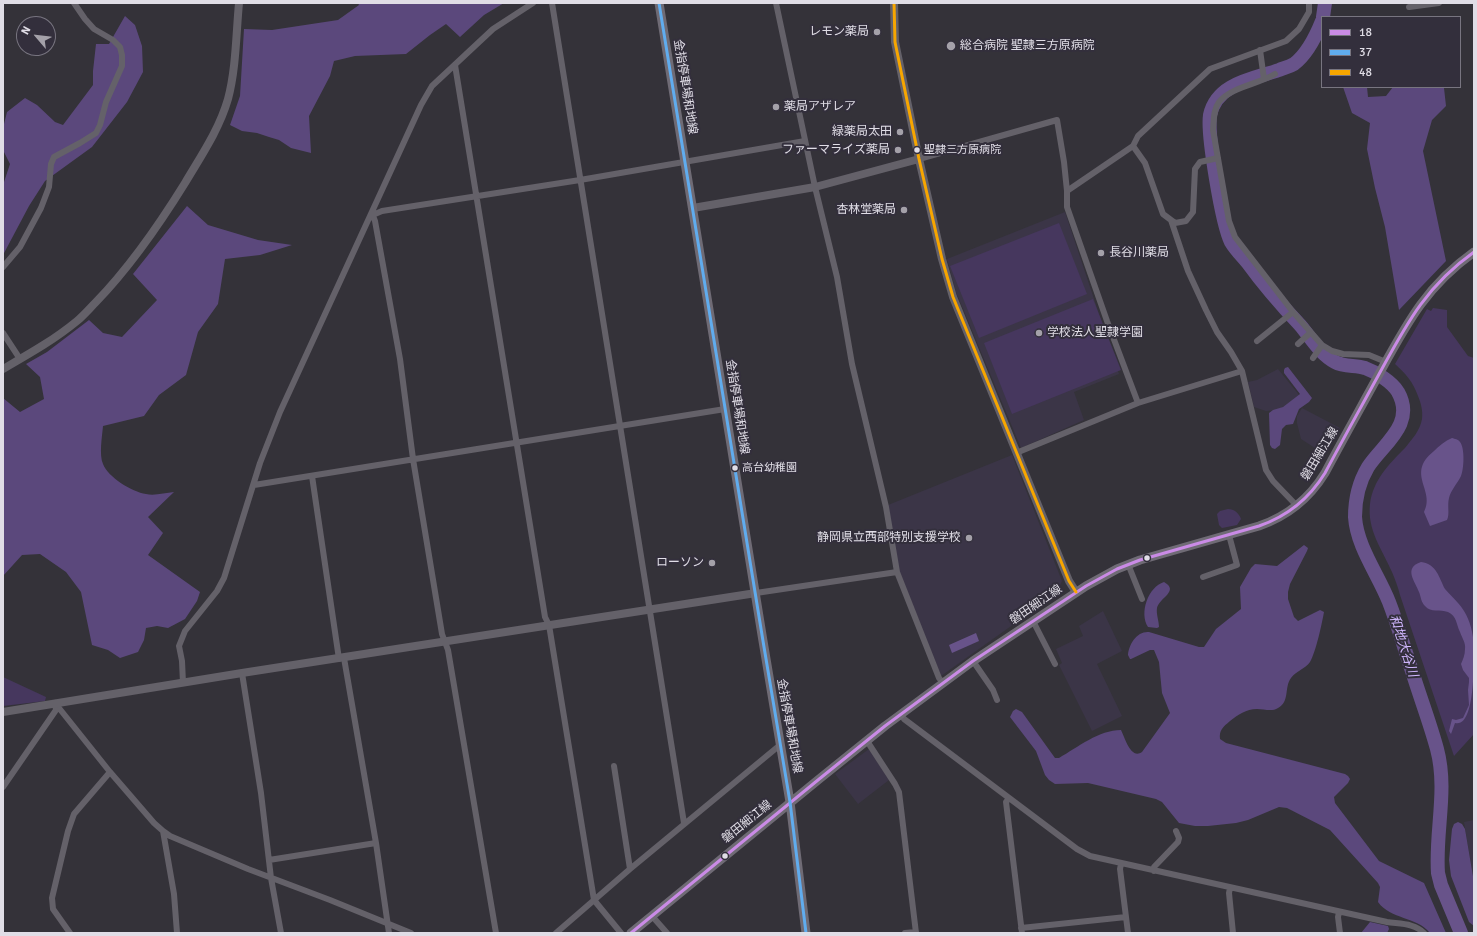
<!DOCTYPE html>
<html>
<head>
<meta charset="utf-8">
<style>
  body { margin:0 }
  #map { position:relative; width:1477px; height:936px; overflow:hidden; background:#343239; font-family:Signika,sans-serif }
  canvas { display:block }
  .frame { position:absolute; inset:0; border:4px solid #e0dde6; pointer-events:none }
  .legend { position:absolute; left:1321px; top:16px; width:140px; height:72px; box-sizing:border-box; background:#332f3c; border:1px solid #787580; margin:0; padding:5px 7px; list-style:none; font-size:12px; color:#e0dde6 }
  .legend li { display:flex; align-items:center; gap:8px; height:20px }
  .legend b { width:20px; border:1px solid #787580 }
  .north { position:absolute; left:16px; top:16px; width:40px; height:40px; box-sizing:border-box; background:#332f3c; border:1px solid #787580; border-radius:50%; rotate:298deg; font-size:11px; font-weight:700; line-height:16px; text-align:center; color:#e0dde6 }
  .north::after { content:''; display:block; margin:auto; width:14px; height:18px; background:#a4a1a9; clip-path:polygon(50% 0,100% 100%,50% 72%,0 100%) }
</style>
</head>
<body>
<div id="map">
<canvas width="1477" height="936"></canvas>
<div class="frame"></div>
<ul class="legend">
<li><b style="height:5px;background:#ca8be6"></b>18</li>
<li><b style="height:5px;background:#60acee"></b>37</li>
<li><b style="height:5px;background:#f7a600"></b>48</li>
</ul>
<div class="north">N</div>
</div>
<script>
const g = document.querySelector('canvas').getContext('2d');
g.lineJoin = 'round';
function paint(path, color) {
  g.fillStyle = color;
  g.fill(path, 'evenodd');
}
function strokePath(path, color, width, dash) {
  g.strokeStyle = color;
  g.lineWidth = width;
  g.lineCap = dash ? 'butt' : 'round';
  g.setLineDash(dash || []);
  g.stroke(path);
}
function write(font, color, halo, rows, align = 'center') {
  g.font = font + ' Signika,"Noto Sans JP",sans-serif';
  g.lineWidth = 4;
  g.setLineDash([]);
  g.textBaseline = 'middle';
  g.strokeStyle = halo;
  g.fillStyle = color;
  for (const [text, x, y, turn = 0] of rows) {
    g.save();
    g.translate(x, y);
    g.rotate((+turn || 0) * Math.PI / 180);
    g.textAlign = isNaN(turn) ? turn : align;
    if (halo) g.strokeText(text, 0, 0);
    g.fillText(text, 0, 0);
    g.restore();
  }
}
paint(new Path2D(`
  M 1065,212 L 1119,374 L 1074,392 L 1084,420 L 1021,448 L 956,292 L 947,259 Z
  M 1278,369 L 1300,396 L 1278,410 L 1266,411 L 1254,407 L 1248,382 L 1257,380 Z
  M 1302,408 L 1340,428 L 1330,448 L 1319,441 L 1315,448 L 1301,439 L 1297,423 L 1297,416 Z
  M 1012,455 L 1062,581 L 1056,594 L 941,676 L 899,571 L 888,505 Z
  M 1103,611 L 1122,651 L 1097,664 L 1122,716 L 1092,731 L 1059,665 L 1062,663 L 1056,649 L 1083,636 L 1079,626 Z
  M 869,749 L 889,780 L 858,804 L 835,774 Z
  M 1474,820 L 1474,882 L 1464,822 Z`), '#3b3547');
paint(new Path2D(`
  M 1059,223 L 1087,294 L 979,338 L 950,266 Z
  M 1093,299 L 1121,370 L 1012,414 L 984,343 Z
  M 1433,308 L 1447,310 L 1447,327 L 1468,356 L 1474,358 L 1474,734 L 1454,756 L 1400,595 C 1398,587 1395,579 1392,572 C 1382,549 1367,530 1370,504 C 1373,480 1389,464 1405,448 C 1412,439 1420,431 1422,419 C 1423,411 1421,403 1418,396 C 1413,382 1406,374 1395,364 L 1427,309 L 1431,311 Z
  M 1228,509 C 1234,509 1239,513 1241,519 L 1237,525 L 1222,528 L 1219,525 L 1217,514 L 1220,511 Z
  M 3,677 L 46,697 L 45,701 L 3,706 Z`), '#46375e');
paint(new Path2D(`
  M 358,3 L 504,3 L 484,15 L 460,37 L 446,24 L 430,35 L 406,54 L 355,56 L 334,61 L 330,76 L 309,116 L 311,153 L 291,148 L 279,140 L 269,137 L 257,133 L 242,131 L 230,125 L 240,96 L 244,29 L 272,30 L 338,20 L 359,5 Z
  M 125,16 L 135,25 L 142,46 L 143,72 L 127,102 L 92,147 L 45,181 L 29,206 L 3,255 L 3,185 L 10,164 L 3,150 L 4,124 L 7,112 L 25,98 L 37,105 L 55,122 L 63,125 L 93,85 L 93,71 L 96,44 L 109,44 Z
  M 1343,87 L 1367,87 L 1368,97 L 1386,96 L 1393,87 L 1443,87 L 1444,88 L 1446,106 L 1432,120 L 1423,151 L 1446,261 L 1399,310 L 1385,227 L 1375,188 L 1367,149 L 1370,123 L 1352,113 Z
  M 187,206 L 208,225 L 258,240 L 292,245 L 260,255 L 225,259 L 218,304 L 198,332 L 186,375 L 159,395 L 144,416 L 103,426 C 102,437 99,455 103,464 C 108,477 132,492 146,494 C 154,496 165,493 174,492 L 148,517 L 163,533 L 148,555 L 200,592 L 197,601 L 185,619 L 168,628 L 157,626 L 146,628 L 144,640 L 138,652 L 120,658 L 108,650 L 92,645 L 81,592 L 66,572 L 40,554 L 22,555 L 3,576 L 3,398 L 20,412 L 44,399 L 40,377 L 26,364 L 47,352 L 89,320 L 103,333 L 122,337 L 157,300 L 133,274 Z
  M 1288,367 L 1312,398 L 1309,402 L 1299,409 L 1293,424 L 1286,425 L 1282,429 L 1280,445 L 1275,449 L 1272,448 L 1270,445 L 1269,413 L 1273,410 L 1283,407 L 1300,394 L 1284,373 L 1284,370 L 1285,368 Z
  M 1304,545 L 1308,548 L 1307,551 L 1290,584 L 1288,592 L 1288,599 L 1294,617 L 1298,621 L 1320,610 L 1324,612 C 1322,623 1316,652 1310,662 C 1305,669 1296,671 1291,678 C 1284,687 1290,702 1278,708 C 1272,712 1264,709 1257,709 C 1246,709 1238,715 1230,721 C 1223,727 1219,730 1220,739 L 1226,743 L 1345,774 L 1348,776 L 1350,779 L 1348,783 L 1334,797 L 1335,803 L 1379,861 L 1424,883 L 1446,933 L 1430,933 C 1416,916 1391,920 1378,902 L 1380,887 L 1378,883 L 1330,830 L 1287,808 L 1279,807 L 1248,820 L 1236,823 L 1208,826 L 1195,826 L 1179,823 L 1162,802 L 1156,799 L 1088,783 L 1055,784 L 1049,780 L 1045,775 L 1036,751 L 1010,717 L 1013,711 L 1016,709 L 1022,712 L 1055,758 L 1059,758 C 1078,747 1099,730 1121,730 C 1125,738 1131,760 1142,752 L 1170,713 L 1162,693 L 1159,662 L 1154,650 L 1150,650 L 1131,659 L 1130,659 L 1128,655 C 1129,644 1137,631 1149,632 L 1199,647 L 1204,647 L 1216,629 L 1241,609 L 1240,587 L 1251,568 L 1255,564 L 1277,566 Z
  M 1164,582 C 1180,591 1159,598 1157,608 C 1156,614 1159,621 1159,627 L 1157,628 L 1148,627 C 1139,613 1148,587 1164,582 Z
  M 1458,822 L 1462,824 L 1465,829 L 1474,882 L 1474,926 L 1469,922 L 1451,876 L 1449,860 L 1452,829 L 1454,824 Z
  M 1370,922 L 1388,926 L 1389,929 L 1387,933 L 1361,933 Z`), '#5b487c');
paint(new Path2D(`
  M 1452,438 C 1455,439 1458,439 1460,442 C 1465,448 1464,469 1461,476 C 1457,484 1451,490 1449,498 C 1447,506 1450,514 1447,520 L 1430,526 L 1424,512 C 1436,490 1405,474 1434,451 C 1439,446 1445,441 1452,438 Z
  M 1421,562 C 1437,564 1439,578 1445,589 C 1449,594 1454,598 1458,603 C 1467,613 1471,624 1473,637 C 1474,651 1477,729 1455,723 L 1451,734 L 1449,731 L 1452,719 L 1456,720 L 1463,718 L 1469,705 L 1468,690 L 1469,682 L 1469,678 L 1463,670 L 1461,664 C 1463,659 1465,655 1465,649 C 1466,643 1462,638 1460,632 C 1456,624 1457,616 1448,612 C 1440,609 1431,613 1425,606 C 1421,602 1421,597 1419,592 C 1415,581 1403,568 1421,562 Z
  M 976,633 L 979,641 L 952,653 L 949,645 Z`), '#68538a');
strokePath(new Path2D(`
  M 1323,17 L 1325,3
  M 1322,21 C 1316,36 1306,55 1294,64 C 1289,67 1284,68 1279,70 C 1253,79 1217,83 1210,115 C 1207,134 1222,224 1231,242 C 1235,249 1242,256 1247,262 C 1263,284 1281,305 1300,325 C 1311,338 1320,354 1335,362 C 1344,367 1356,365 1365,368 C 1376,372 1392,382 1398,392 C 1416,424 1383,444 1368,467 C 1359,482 1355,499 1355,517 C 1357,547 1378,574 1389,602 C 1398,625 1404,648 1412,671 C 1420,697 1430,723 1437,749 C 1448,790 1435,832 1438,873 L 1441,885 L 1461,933`), '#68538a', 14);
strokePath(new Path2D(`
  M 552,3 L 684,823
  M 776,3 L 815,187 L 837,277 L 852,364 L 886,507 L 897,572 L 939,678 L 943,683
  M 1409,7 L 1439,3
  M 1260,50 L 1264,79
  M 455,65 L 545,617 L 549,625 L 594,900 L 621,933
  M 1275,74 C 1259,84 1231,87 1219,102 C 1213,110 1214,121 1213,130 L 1229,221 L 1235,237 L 1293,312 L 1322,345 L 1332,351 L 1343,354 L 1369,355 L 1386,362
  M 1133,146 L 1145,163 L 1163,214 L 1171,220 L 1188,271 L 1206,310 L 1217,332 L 1231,352 L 1242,371 L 1266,470 L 1273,481 L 1297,506
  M 919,159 L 1057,120 L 1064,162 L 1067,191 L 1133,146 L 1138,136 L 1210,69 L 1286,41 L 1299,29 L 1309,12 L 1309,3
  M 1171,220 L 1175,223 L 1186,221 L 1193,212 L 1195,169 L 1200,162 L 1218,158
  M 3,267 L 20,247 L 41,208 L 49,187 L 51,164 L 54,157 L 80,143 L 96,133 L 100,125 L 106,102 L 122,66 L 122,55 L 120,47 L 113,40 L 94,29 L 85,19 L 74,3
  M 3,333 L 20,359
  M 1257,341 L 1293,312
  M 1298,344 L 1310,333
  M 1313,358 L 1322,345
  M 1138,403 L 1242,371
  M 1016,453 L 1138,403 L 1107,321 L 1067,207 L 1067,191
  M 312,476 L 339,659
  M 254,485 L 725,409
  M 1128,564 L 1142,599
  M 1203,577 L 1237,565 L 1229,535
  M 756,593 L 897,572
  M 1033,621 L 1055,664
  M 344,658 L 376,843 L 389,933
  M 973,661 L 993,690 L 997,700
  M 242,673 L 261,793 L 271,878 L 281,933
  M 183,683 L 182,661 L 179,646 L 185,631 L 217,591 L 224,578 L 260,463 L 280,412 L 421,105 L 432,86 L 493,29 L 533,3
  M 55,703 L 110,772 L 154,823 L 163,831 L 174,894 L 177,933
  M 901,714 L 904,719 L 1077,849 L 1090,856 L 1387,922 C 1399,924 1415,923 1424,933
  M 867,741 L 895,784 L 899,792 L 916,933
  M 614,766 L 630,869
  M 3,787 L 56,710 L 55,703
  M 1009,798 L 1006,802 L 1022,933
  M 163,831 L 170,836 L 248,869 L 330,900 L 411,933
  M 269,860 L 376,843
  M 1121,864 L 1120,869 L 1128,933
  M 1154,871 L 1154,867 L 1178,842 L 1179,838 L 1176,831
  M 1230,888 L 1229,893 L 1233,933
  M 1339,912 L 1338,917 L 1340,933
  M 652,916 L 667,933
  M 1021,928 L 1126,917
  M 70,933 L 53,909 L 52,898 L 68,831 L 74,814 L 110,772
  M 496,933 L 448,650 L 442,634 L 413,459 L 400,359 L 375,221 L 372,213 L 375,214 L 382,211 L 580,180 L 805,141
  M 556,933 L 630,869 L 780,745
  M 905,933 L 916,932`), '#646169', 6);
strokePath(new Path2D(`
  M 894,3 L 895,42 L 919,159 L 942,259 L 953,297 L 1069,581 L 1076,592
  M 693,208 L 815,187 L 919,159
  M 3,369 C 29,354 54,340 77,321 C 84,315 90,308 96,302 C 131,266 159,225 185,183 C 201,156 219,130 228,99 C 236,69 236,35 239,3
  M 3,712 L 242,673 L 756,593`), '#646169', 8);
strokePath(new Path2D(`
  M 659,3 L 763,641 L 790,802 L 806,933
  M 631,933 L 818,780 L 885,726 L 973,661 L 1086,586 L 1117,569 L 1140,560 L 1259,526 C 1288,516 1309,499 1325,473 C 1342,441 1360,409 1378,376 C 1406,325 1425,287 1474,252`), '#6f6b75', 9);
strokePath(new Path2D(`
  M 631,933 L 818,780 L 885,726 L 973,661 L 1086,586 L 1117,569 L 1140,560 L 1259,526 C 1288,516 1309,499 1325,473 C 1342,441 1360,409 1378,376 C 1406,325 1425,287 1474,252`), '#ca8be6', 3);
strokePath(new Path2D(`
  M 659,3 L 763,641 L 790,802 L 806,933`), '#60acee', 3);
strokePath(new Path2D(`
  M 894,3 L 895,42 L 919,159 L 942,259 L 953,297 L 1069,581 L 1076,592`), '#f7a600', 3);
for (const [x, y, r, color] of [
  [877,32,4,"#a4a1a9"],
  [951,46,5,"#a4a1a9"],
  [776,107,4,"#a4a1a9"],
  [900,132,4,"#a4a1a9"],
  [898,150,4,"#a4a1a9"],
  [917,150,3.5,"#e0dde6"],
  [904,210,4,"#a4a1a9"],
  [1101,253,4,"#a4a1a9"],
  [1039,333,4,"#a4a1a9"],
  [735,468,3.5,"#e0dde6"],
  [969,538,4,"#a4a1a9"],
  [1147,558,3.5,"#e0dde6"],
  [712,563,4,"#a4a1a9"],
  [725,856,3.5,"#e0dde6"]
]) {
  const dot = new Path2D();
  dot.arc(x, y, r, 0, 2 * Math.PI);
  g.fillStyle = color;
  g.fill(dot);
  strokePath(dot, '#332f3c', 1.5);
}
write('11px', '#e0dde6', '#332f3c', [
  ["聖隷三方原病院",924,150],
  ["高台幼稚園",742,468]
], 'left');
write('12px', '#e0dde6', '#332f3c', [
  ["レモン薬局",869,32],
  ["総合病院 聖隷三方原病院",960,46,"left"],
  ["薬局アザレア",784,107,"left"],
  ["緑薬局太田",892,132],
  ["ファーマライズ薬局",890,150],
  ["杏林堂薬局",896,210],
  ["長谷川薬局",1109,253,"left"],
  ["学校法人聖隷学園",1047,333,"left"],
  ["静岡県立西部特別支援学校",961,538],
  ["ローソン",704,563]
], 'right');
write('12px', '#e0dde6', '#332f3c', [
  ["金指停車場和地線",685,87,81],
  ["金指停車場和地線",737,407,81],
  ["磐田細江線",1320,454,-59],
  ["磐田細江線",1036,605,-34],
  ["金指停車場和地線",789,726,80],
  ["磐田細江線",747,822,-39]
]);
write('italic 13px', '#ceb5fc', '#332f3c', [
  ["和地大谷川",1403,646,72]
]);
</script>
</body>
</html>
